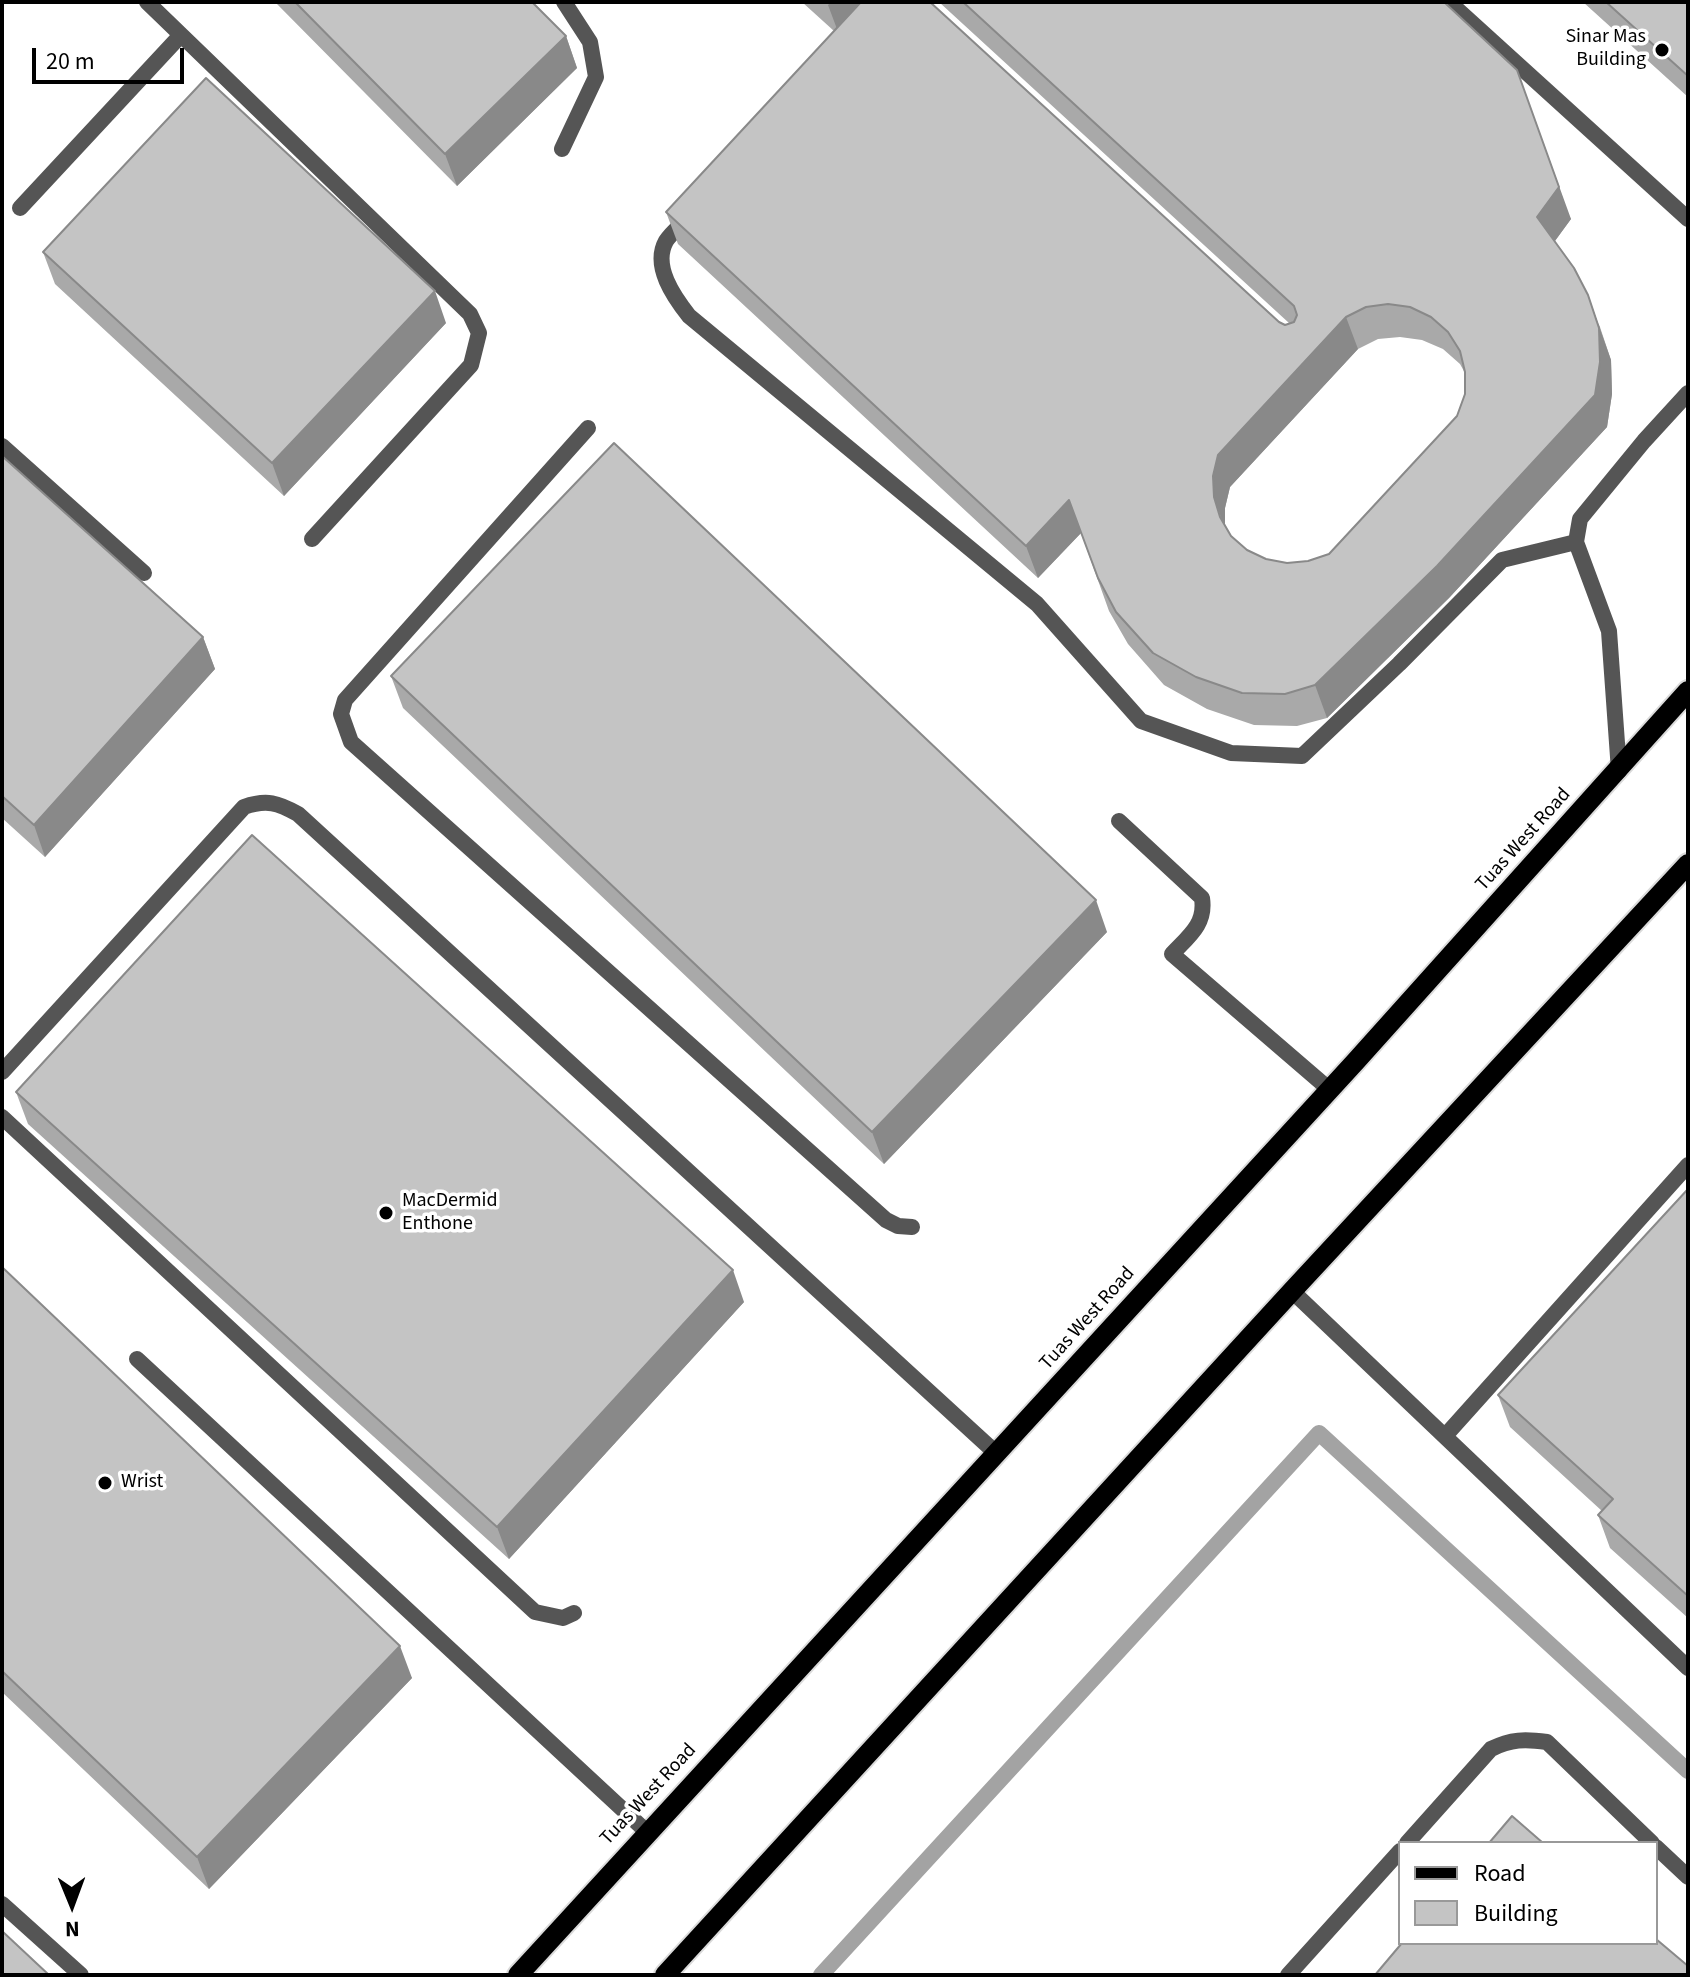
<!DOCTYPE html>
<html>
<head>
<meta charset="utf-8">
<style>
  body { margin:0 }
  #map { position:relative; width:1690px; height:1977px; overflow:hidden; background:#fff; font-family:"Source Sans 3",sans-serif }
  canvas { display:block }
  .frame { position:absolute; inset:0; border:4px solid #000; pointer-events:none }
  .legend { position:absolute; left:1398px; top:1841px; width:260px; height:104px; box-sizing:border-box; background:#fff; border:2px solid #999; margin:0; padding:10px 14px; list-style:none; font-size:24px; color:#000 }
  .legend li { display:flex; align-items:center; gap:16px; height:40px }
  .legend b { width:40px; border:2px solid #999 }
  .north { position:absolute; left:32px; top:1865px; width:80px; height:80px; -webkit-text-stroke:6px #fff; paint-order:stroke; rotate:179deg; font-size:22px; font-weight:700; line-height:32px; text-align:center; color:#000 }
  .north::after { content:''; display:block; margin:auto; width:28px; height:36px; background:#000; clip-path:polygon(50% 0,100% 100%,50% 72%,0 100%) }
  .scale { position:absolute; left:32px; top:48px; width:152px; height:36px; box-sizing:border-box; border:4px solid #000; border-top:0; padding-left:10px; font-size:24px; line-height:28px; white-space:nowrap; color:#000; -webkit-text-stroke:6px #fff; paint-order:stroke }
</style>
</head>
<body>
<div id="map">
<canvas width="1690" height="1977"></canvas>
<div class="frame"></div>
<ul class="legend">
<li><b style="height:10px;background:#000"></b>Road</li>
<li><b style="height:22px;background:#c4c4c4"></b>Building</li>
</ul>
<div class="north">N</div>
<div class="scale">20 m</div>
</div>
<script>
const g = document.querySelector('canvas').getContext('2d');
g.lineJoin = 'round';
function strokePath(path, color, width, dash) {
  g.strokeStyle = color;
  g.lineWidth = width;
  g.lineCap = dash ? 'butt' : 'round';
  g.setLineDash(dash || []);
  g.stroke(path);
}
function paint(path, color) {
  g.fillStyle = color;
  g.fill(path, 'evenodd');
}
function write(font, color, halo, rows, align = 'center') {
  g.font = font + ' "Source Sans 3",sans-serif';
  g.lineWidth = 7;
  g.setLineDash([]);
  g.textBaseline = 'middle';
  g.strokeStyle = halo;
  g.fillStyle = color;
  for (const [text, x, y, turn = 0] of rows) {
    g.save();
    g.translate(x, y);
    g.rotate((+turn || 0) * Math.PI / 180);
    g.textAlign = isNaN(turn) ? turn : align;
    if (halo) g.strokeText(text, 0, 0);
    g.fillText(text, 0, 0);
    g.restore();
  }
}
strokePath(new Path2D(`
  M 821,1975 L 1319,1433 L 1688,1771`), '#a3a3a3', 16);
const primary = new Path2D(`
  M 518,1975 L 1356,1061 L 1688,691
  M 665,1975 L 1292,1291 L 1688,864`);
strokePath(primary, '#dbdbdb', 24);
strokePath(new Path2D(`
  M 147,2 L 470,314 L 479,333 L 471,365 L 312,539
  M 1449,2 L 1688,219
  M 562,149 L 596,77 L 590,42 L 564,2
  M 20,208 L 181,35
  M 688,218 C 681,225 671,233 666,241 C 652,266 674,297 689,316 L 1037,604 L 1141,721 L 1231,753 L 1302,756 L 1399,664 L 1502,560 L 1576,542
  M 588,428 L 345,700 L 341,714 L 351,742 L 886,1220 L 898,1226 L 912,1227
  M 2,446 L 144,573
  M 1619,771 L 1609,631 L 1576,542 L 1580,519 L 1644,441 L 1688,393
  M 1119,821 L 1202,898 C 1206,924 1189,936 1172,954 L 1330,1090
  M 2,1072 L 244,807 C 267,799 278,803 298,814 L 997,1454
  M 2,1117 L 535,1612 L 563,1618 L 574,1613
  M 1292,1291 L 1688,1668
  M 137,1359 L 647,1832
  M 1445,1436 L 1688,1165
  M 1407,1843 L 1491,1749 C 1511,1739 1525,1739 1547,1742 L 1652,1843
  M 1656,1847 L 1688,1877
  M 2,1904 L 81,1975
  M 1288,1975 L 1400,1851`), '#555', 16);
strokePath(primary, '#000', 20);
paint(new Path2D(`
  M 275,2 L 532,2 L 566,36 L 577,68 L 457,186 Z
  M 802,2 L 930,2 L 1279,322 L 1285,325 L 1289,323 L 939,2 L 1444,2 L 1571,219 L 1555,241 L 1600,327 L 1611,360 L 1612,394 L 1607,427 L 1449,598 L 1327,718 L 1297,726 L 1254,725 L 1207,709 L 1164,685 L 1128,644 L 1109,611 L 1081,533 L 1038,578 L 678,244 L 666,212 L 834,31 ZM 1400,337 L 1422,340 L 1443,349 L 1460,364 L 1465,373 L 1465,394 L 1457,416 L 1329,554 L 1308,561 L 1287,563 L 1266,559 L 1247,550 L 1231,536 L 1225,526 L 1225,508 L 1230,487 L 1358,349 L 1378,339 Z
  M 1583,2 L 1688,2 L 1688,97 Z
  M 43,252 L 446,323 L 284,496 L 55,284 Z
  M 2,456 L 203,637 L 215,669 L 45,857 L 2,818 Z
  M 391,676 L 1107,932 L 884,1164 L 403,708 Z
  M 16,1092 L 744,1302 L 509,1559 L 28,1124 Z
  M 1688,1189 L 1688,1618 L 1610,1548 L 1598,1515 L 1602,1511 L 1510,1427 L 1498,1395 Z
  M 2,1267 L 412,1678 L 209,1889 L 2,1692 Z`), '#a9a9a9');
paint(new Path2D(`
  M 831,2 L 872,2 L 840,37 L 828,5 Z
  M 566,36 L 577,68 L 457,186 L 445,154 Z
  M 1517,70 L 1571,219 L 1549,249 L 1537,217 Z
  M 435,291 L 446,323 L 284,496 L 272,463 Z
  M 1588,295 L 1611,360 L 1612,394 L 1607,427 L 1449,598 L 1327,718 L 1315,685 Z
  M 1346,317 L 1358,349 L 1230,487 L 1225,508 L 1225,529 L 1232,549 L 1214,497 L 1213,476 L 1218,455 Z
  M 1069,500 L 1081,533 L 1038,578 L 1026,546 Z
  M 203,637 L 215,669 L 45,857 L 34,825 Z
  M 1096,900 L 1107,932 L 884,1164 L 872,1132 Z
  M 733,1270 L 744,1302 L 509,1559 L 497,1527 Z
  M 400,1646 L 412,1678 L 209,1889 L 197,1857 Z`), '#898989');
const building = new Path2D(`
  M 295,2 L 532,2 L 566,36 L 445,154 Z
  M 861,2 L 930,2 L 1279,322 L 1285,325 L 1294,322 L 1297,315 L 1294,306 L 963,2 L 1444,2 L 1517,70 L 1559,187 L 1537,217 L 1574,268 L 1588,295 L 1599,328 L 1600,362 L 1595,395 L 1437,566 L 1315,685 L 1285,694 L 1242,693 L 1196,677 L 1153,653 L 1116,612 L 1098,578 L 1069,500 L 1026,546 L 666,212 ZM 1388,304 L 1410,307 L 1431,317 L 1448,332 L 1460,351 L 1465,372 L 1465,394 L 1457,416 L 1329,554 L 1308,561 L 1287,563 L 1266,559 L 1247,550 L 1231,536 L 1220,517 L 1214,497 L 1213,476 L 1218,455 L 1346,317 L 1366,307 Z
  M 1606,2 L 1688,2 L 1688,76 Z
  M 206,78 L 435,291 L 272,463 L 43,252 Z
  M 614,443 L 1096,900 L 872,1132 L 391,676 Z
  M 2,456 L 203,637 L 34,825 L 2,796 Z
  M 252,835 L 733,1270 L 497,1527 L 16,1092 Z
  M 1688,1189 L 1688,1596 L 1598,1515 L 1613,1499 L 1498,1395 Z
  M 2,1267 L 400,1646 L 197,1857 L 2,1671 Z
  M 1512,1816 L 1543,1843 L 1489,1843 Z
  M 2,1931 L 49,1975 L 2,1975 Z
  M 1656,1939 L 1688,1966 L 1688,1975 L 1375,1975 L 1402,1943 L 1656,1943 Z`);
paint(building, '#c4c4c4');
strokePath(building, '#898989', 2);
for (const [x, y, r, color] of [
  [1662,50,8,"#000"],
  [386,1213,8,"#000"],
  [105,1483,8,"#000"]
]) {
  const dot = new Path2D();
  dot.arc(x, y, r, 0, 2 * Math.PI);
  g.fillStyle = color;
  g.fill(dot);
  strokePath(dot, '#fff', 3);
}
write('20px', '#000', '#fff', [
  ["Sinar Mas",1646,38,"right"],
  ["Building",1646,61,"right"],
  ["MacDermid",402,1202],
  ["Enthone",402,1225],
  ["Wrist",121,1483]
], 'left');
write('20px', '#000', '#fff', [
  ["Tuas West Road",1524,840,-48],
  ["Tuas West Road",1088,1319,-48],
  ["Tuas West Road",649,1795,-47]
]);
</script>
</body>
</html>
